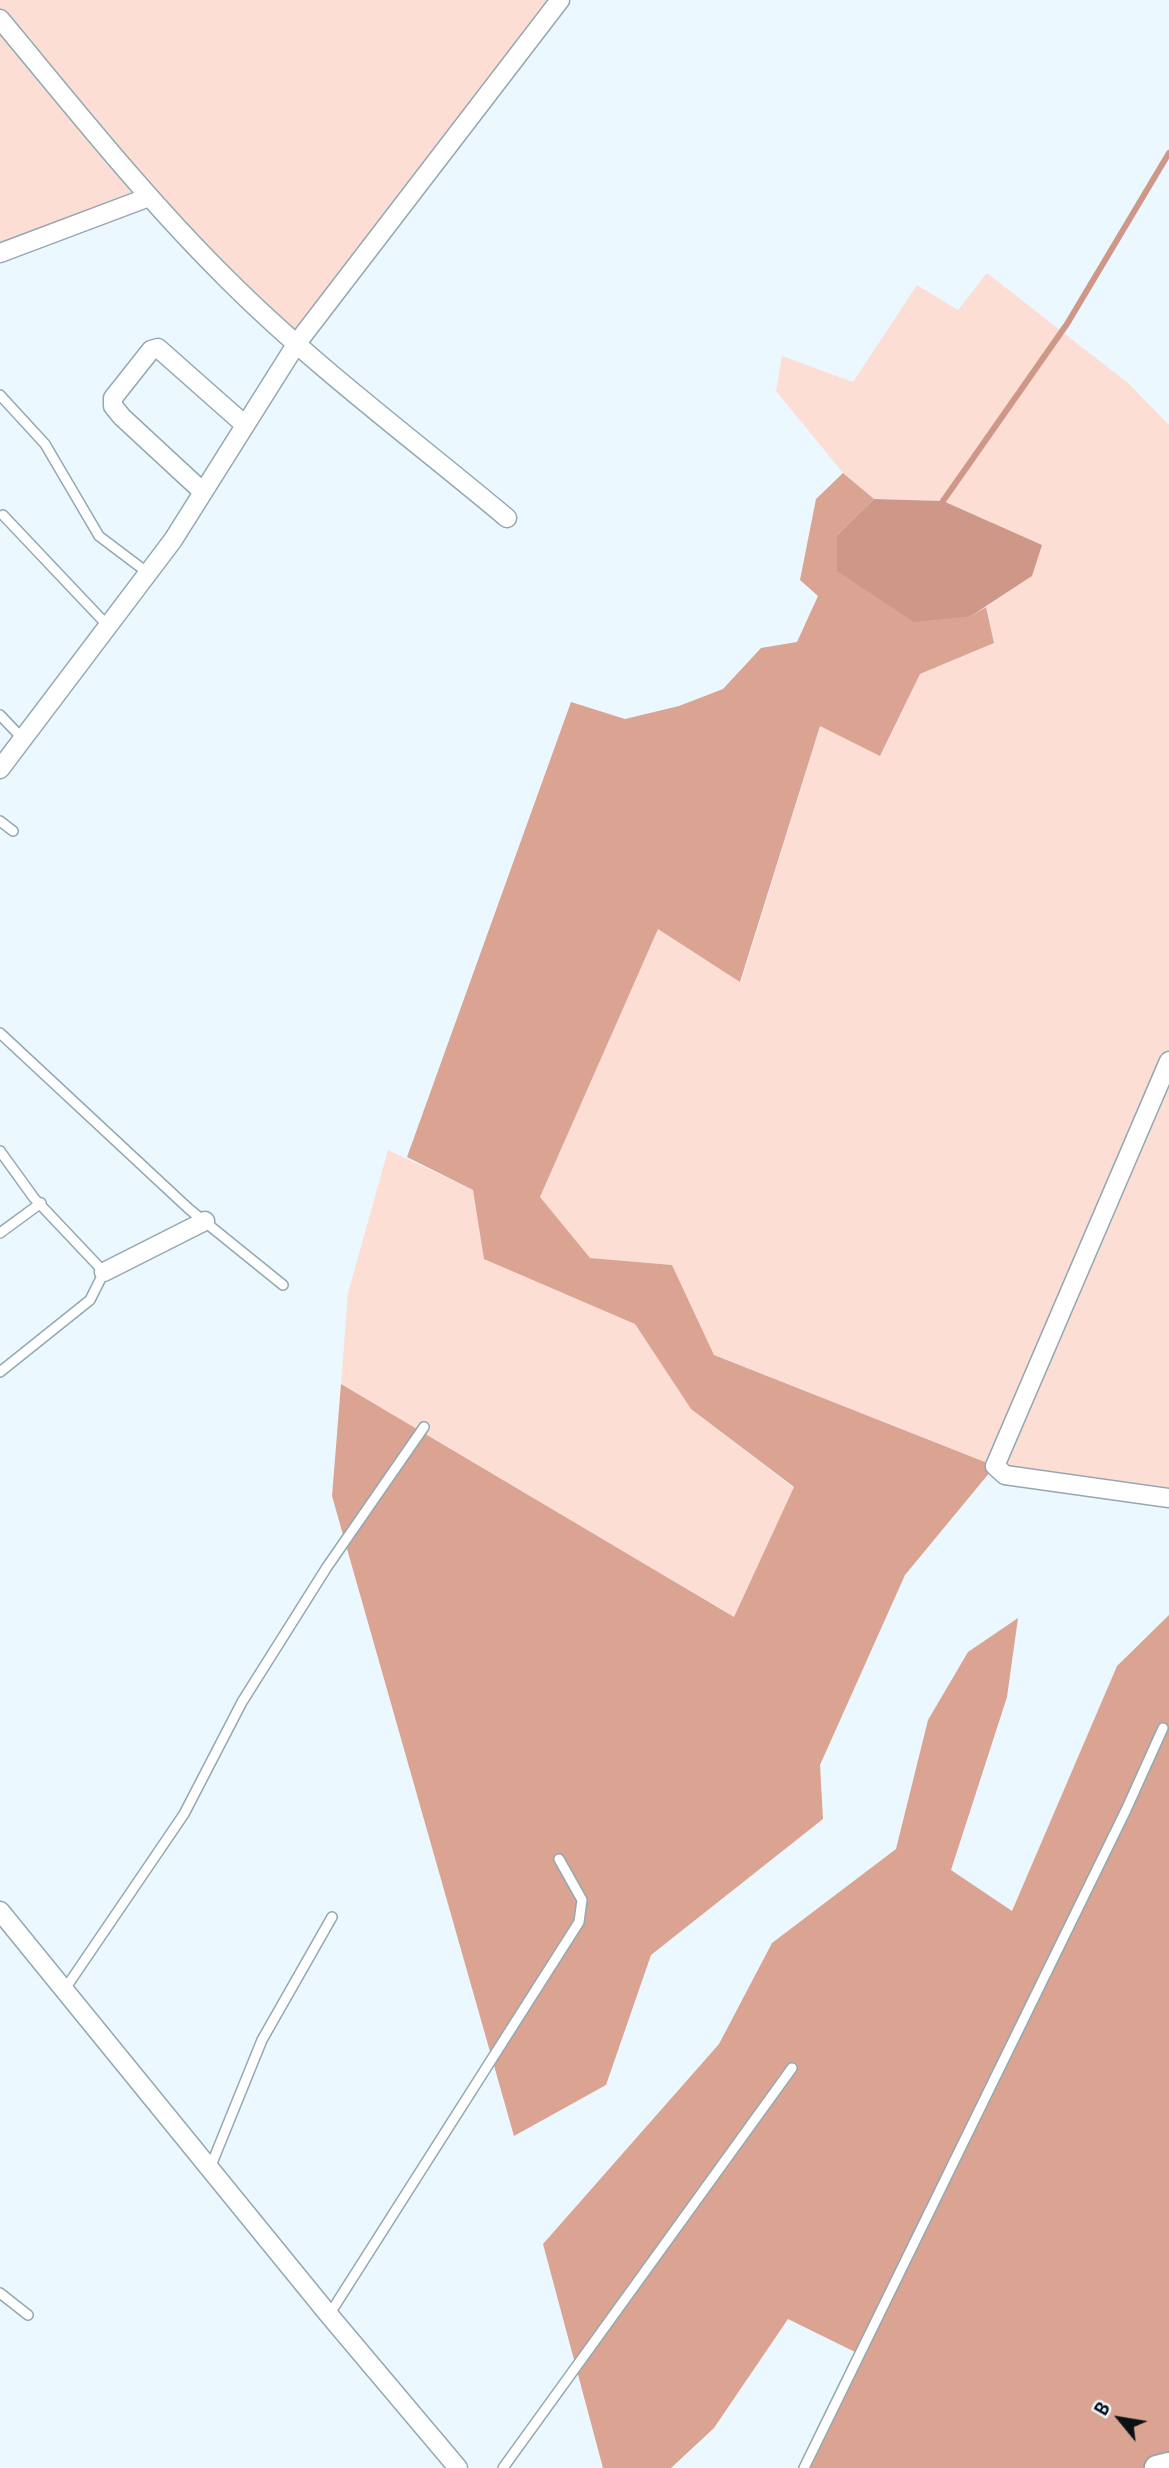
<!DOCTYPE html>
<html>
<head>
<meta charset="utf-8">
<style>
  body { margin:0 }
  #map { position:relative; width:1169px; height:2468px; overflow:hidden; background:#ecf8ff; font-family:"PT Sans",sans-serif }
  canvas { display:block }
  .north { position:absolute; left:1085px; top:2384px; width:70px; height:70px; -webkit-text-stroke:5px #ecf8ff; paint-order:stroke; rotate:300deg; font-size:19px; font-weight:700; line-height:28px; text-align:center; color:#0b1216 }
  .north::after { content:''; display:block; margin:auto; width:24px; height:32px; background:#0b1216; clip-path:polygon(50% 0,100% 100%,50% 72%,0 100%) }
</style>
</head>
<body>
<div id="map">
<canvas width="1169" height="2468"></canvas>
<div class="north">B</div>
</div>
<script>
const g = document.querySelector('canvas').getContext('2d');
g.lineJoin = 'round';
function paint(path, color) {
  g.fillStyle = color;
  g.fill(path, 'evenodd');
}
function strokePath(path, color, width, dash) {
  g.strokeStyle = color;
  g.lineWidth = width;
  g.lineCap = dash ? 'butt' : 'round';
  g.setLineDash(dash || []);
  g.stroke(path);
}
paint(new Path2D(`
  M 0,0 L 560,0 L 297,343 L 150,197 L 0,253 Z
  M 987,273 L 1129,384 L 1169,425 L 1169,1496 L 995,1466 L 714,1355 L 672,1265 L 589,1258 L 540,1197 L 658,928 L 741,982 L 820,726 L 881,755 L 920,674 L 994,643 L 986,607 L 1032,576 L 1041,545 L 943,501 L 874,499 L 843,473 L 776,391 L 782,356 L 853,382 L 917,285 L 958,310 Z
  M 388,1150 L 473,1190 L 588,1303 L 635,1324 L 691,1409 L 794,1488 L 734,1617 L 341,1384 L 348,1293 Z`), '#fcded5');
paint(new Path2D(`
  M 843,473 L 874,499 L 837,535 L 971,616 L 986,607 L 994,643 L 920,674 L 880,756 L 820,726 L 740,982 L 658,929 L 540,1197 L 590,1258 L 672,1265 L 714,1355 L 995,1466 L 905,1575 L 820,1765 L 823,1819 L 651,1955 L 606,2085 L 514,2136 L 332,1496 L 341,1384 L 734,1617 L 794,1487 L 691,1409 L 635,1324 L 484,1259 L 473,1190 L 407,1157 L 571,702 L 625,719 L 679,706 L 723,689 L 761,648 L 797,642 L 818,596 L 800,580 L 816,499 Z
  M 1169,1615 L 1169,2464 L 1155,2468 L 804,2468 L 859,2354 L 788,2319 L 714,2428 L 671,2468 L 603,2468 L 543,2244 L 719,2044 L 772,1943 L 896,1849 L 928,1720 L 968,1652 L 1018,1618 L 1007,1697 L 951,1870 L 1012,1911 L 1117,1666 Z`), '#daa392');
paint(new Path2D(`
  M 874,499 L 943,501 L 1042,545 L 1032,576 L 971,616 L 914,622 L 837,571 L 837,535 Z`), '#ce9787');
strokePath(new Path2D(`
  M 943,501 L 1067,324 L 1169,153`), '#ce9787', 6);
const lane = new Path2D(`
  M 0,395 L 45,444 L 99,536 L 148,573
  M 3,515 L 108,626
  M 0,715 L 23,739
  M 0,821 L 13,831
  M 0,1033 L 189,1209 L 283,1285
  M 0,1151 L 34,1198 L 104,1272 L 90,1300 L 0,1372
  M 0,1233 L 41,1203
  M 65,1989 L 184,1814 L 242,1702 L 327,1567 L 424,1427
  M 210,2168 L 262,2040 L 332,1917
  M 0,2293 L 28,2315
  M 329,2315 L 579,1922 L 582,1900 L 559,1859
  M 503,2468 L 792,2068
  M 804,2468 L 1126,1810 L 1163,1728`);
const street = new Path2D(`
  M 0,19 C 74,108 146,199 228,280 C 314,366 414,440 507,518
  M 0,253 L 149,197
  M 203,492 L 122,417 L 113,406 L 113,398 L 151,350 L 158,348 L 245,425
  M 0,769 L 173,540 L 297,343 L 560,0
  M 1169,1061 L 995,1466 L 1005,1475 L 1169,1498
  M 104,1272 L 205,1221
  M 0,1911 L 329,2315 L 458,2468`);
const secondary = new Path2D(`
  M 1157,2468 L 1169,2465`);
strokePath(lane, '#94a8b2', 12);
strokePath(street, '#94a8b2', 21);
strokePath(secondary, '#94a8b2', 28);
strokePath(lane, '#fff', 9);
strokePath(street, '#fff', 18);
strokePath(secondary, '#fff', 24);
</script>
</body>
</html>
